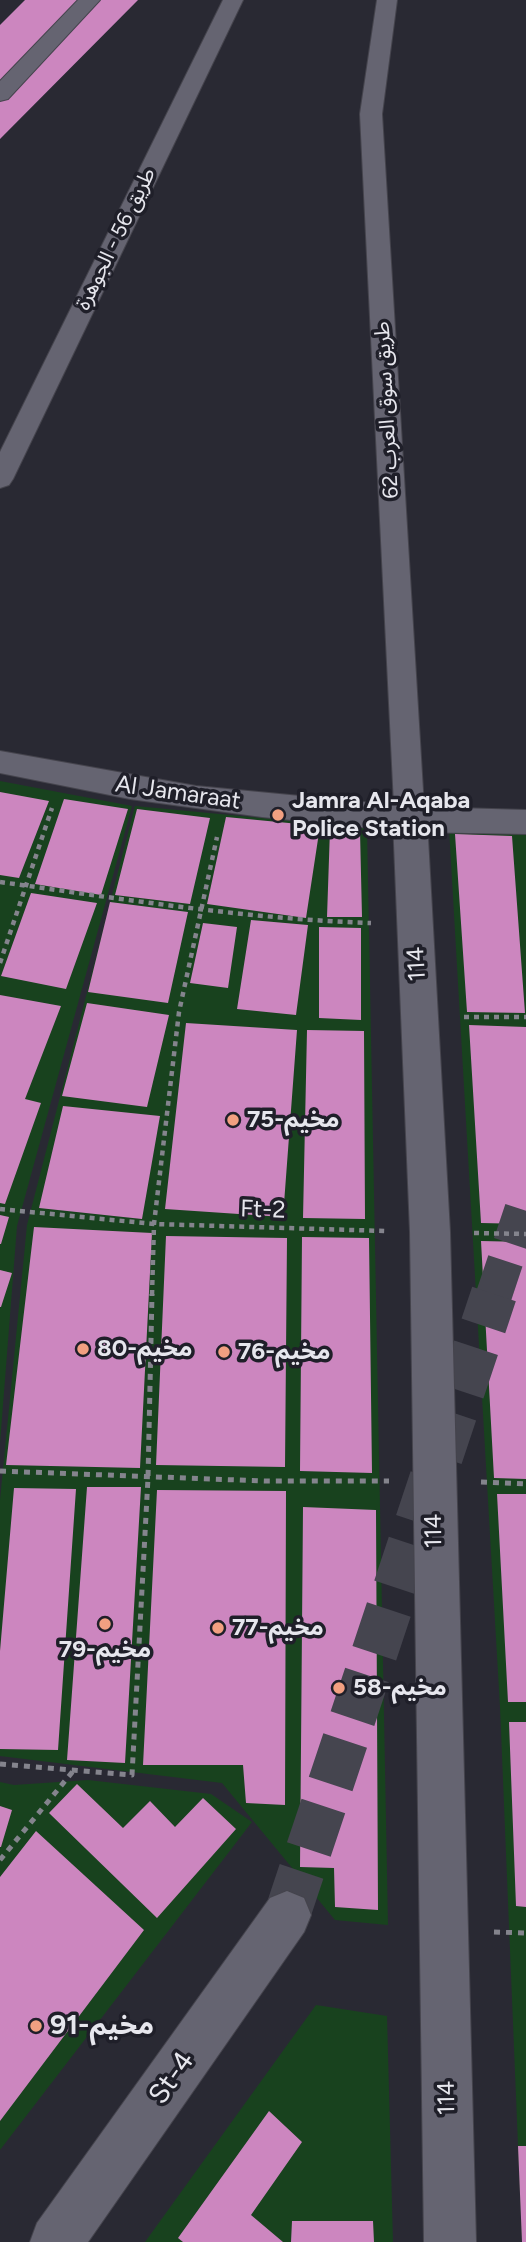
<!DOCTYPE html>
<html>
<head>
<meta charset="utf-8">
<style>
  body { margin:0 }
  canvas { display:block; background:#292933 }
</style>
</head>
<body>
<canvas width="526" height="2242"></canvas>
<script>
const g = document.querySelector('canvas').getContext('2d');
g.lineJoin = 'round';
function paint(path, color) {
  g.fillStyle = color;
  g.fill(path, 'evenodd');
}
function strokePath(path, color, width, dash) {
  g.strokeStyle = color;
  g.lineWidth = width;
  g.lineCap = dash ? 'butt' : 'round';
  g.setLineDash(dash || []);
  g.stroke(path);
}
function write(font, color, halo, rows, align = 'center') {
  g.font = font + ' Figtree,"Noto Sans Arabic",sans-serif';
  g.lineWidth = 7;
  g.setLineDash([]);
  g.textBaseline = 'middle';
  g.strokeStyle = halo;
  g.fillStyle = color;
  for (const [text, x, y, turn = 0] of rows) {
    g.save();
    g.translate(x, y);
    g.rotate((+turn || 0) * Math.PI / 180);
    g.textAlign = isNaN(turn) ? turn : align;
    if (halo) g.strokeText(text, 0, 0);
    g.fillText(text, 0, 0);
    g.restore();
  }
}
paint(new Path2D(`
  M 0,781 L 132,806 L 17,1226 L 0,1443 Z
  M 135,806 L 367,828 L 388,1925 L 335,1920 L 222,1783 L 0,1756 L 0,1500 L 27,1225 Z
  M 449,828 L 526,831 L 526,2242 L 522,2242 L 500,1707 Z
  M 88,1780 L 211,1794 L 252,1822 L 0,2150 L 0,1782 L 14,1785 Z
  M 316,2005 L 387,2016 L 393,2242 L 145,2242 Z`), '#18421e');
paint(new Path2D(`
  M 25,0 L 138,0 L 0,139 L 0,25 Z
  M 0,792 L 49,801 L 19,878 L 0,875 Z
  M 64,799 L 128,809 L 101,895 L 35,884 Z
  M 137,809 L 210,818 L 190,904 L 115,895 Z
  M 226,817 L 320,826 L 306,918 L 207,904 Z
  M 330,829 L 360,831 L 362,917 L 327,917 Z
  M 455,834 L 512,836 L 525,1013 L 467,1012 Z
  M 31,893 L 97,903 L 66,989 L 1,976 Z
  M 110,902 L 188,912 L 168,1003 L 88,992 Z
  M 251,920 L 308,925 L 296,1015 L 237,1009 Z
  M 203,923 L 237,927 L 228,988 L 190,983 Z
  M 319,927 L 361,928 L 361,1020 L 319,1018 Z
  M 0,995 L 61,1006 L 25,1099 L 41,1103 L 5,1204 L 0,1203 Z
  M 87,1003 L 169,1015 L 147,1107 L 62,1096 Z
  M 186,1023 L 297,1030 L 283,1217 L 165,1209 Z
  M 469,1025 L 526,1027 L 526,1224 L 481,1223 Z
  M 307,1030 L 364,1031 L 365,1219 L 303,1218 Z
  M 63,1106 L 160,1116 L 142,1219 L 39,1208 Z
  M 0,1215 L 9,1217 L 1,1244 L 0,1244 Z
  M 34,1227 L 152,1233 L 140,1468 L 6,1465 Z
  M 166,1236 L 287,1238 L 285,1467 L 156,1465 Z
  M 302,1237 L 369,1238 L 372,1473 L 300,1471 Z
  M 481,1241 L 526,1242 L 526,1479 L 494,1478 Z
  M 0,1270 L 12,1273 L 1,1307 L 0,1307 Z
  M 87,1487 L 141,1487 L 125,1763 L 67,1760 Z
  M 14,1488 L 76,1489 L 58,1750 L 0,1749 L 0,1651 Z
  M 157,1490 L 286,1491 L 285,1805 L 246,1803 L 243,1765 L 143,1765 Z
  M 497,1494 L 526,1494 L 526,1702 L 508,1702 Z
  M 303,1507 L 376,1510 L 378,1910 L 335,1907 L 334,1868 L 300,1867 Z
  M 509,1722 L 526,1722 L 526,1907 L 516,1906 Z
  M 77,1784 L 123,1828 L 150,1801 L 175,1827 L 203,1798 L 236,1829 L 157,1918 L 49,1813 Z
  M 0,1806 L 12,1810 L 1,1847 L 0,1847 Z
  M 36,1831 L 144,1930 L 0,2121 L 0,1877 Z
  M 269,2111 L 302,2142 L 251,2215 L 283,2242 L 183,2242 L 178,2238 Z
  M 518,2146 L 526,2146 L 526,2242 L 522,2242 Z
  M 292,2221 L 373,2221 L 374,2242 L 291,2242 Z`), '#cc86bf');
strokePath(new Path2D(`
  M 494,1295 L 526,1199`), '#45454f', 36, [36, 18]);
strokePath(new Path2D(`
  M 287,1915 L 494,1294`), '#45454f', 46, [46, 23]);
const pedestrian = new Path2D(`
  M 78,0 L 100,0 L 8,99 L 0,101 L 0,81 Z
  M 223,0 L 243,0 L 13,479 L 9,485 L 0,488 L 0,452 Z
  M 377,0 L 397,0 L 382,114 L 424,807 L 526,810 L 526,834 L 410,832 L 262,817 L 130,799 L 0,773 L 0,751 L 196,786 L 394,805 L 360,114 Z`);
const minor = new Path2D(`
  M 410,807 L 422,811 L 427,820 L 450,1232 L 476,2242 L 424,2242 L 410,1232 L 393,820 L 398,811 Z
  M 287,1891 L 304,1898 L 311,1915 L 304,1932 L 88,2242 L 30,2242 L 37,2223 L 270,1898 Z`);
strokePath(pedestrian, '#45444d', 2);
strokePath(minor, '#45444d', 2);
strokePath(new Path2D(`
  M 0,882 C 123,899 247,919 371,923
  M 0,963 L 52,808
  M 464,1017 L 526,1017
  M 0,1209 L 154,1224 L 385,1231
  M 474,1233 L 526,1234
  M 152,1295 L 154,1224 L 179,1012 L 217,837`), '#84848d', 4.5, [5, 5]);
strokePath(new Path2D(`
  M 0,1471 L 264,1481 L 389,1481
  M 481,1482 L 526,1484
  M 0,1764 L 132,1775 L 148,1478 L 152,1294
  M 0,1860 L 74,1770
  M 494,1932 L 526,1933`), '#84848d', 5, [6, 6]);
paint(pedestrian, '#656471');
paint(minor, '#656471');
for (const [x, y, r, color] of [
  [278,815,7,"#f2a081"],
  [233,1120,7,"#f2a081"],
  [83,1349,7,"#f2a081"],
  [224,1352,7,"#f2a081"],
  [105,1624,7,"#f2a081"],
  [218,1628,7,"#f2a081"],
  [339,1688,7,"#f2a081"],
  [36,2026,7,"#f2a081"]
]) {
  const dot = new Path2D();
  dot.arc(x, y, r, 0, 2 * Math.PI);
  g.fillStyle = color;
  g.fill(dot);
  strokePath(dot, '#1f1f29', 2.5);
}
write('21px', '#e6e6ed', '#1f1f29', [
  ["طريق 56 - الجوهرة",116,239,-64],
  ["طريق سوق العرب 62",387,410,-93]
]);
write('24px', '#e6e6ed', '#1f1f29', [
  ["Al Jamaraat",178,793,8],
  ["114",417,964,-93],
  ["Ft-2",263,1210,2],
  ["114",434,1531,-91],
  ["114",447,2098,-91]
]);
write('bold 24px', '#e6e6ed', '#1f1f29', [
  ["Jamra Al-Aqaba",292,801],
  ["Police Station",292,829],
  ["مخيم-75",247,1120],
  ["مخيم-80",97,1349],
  ["مخيم-76",238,1352],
  ["مخيم-77",232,1628],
  ["مخيم-79",105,1650,"center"],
  ["مخيم-58",353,1688]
], 'left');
write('bold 28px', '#e6e6ed', '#1f1f29', [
  ["مخيم-91",50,2026]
], 'left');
write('28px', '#e6e6ed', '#1f1f29', [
  ["St-4",172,2078,-55]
]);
</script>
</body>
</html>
